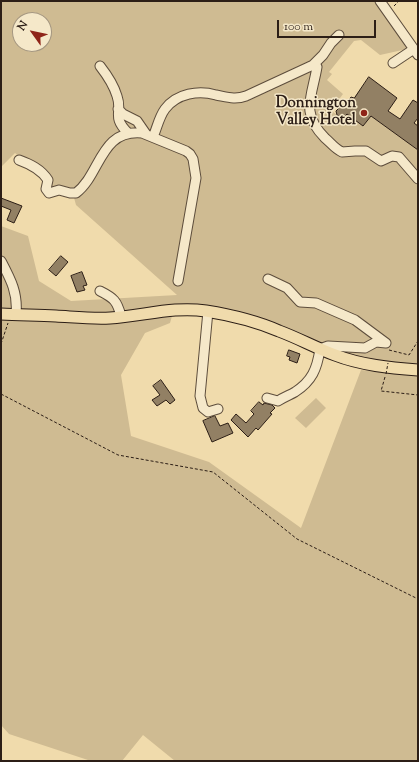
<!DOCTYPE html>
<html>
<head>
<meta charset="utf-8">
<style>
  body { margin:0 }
  #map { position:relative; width:419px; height:762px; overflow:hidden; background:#f0dbac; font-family:"Sorts Mill Goudy",serif }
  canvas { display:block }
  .frame { position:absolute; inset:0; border:2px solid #2c1e16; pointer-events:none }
  .north { position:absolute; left:12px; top:12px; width:40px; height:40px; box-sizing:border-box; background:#f5e8c9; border:1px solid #a59781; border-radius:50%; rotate:303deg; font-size:11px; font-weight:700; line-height:16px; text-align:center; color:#2c1e16 }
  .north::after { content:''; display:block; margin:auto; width:14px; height:18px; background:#8f2418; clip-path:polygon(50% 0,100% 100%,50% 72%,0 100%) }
  .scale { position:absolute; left:277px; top:20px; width:99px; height:18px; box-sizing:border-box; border:2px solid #2c1e16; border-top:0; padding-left:5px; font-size:12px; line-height:14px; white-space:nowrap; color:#2c1e16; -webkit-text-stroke:3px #f5e8c9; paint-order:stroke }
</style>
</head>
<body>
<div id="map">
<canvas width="419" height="762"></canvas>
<div class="frame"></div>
<div class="north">N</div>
<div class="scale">100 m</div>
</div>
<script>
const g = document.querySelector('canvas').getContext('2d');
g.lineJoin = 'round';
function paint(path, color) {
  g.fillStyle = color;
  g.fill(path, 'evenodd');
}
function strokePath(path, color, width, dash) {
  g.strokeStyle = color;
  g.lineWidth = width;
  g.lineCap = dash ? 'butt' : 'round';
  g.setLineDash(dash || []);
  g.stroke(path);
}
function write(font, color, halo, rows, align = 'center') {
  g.font = font + ' "Sorts Mill Goudy",serif';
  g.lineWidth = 3;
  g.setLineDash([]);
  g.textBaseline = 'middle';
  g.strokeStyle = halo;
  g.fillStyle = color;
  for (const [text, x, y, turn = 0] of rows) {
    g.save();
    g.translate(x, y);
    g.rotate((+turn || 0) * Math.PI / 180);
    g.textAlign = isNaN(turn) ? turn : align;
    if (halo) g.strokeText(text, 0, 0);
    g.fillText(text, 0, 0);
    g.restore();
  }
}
paint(new Path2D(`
  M 1,1 L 376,1 L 407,49 L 380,55 L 361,40 L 354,41 L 329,72 L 332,74 L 327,80 L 343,94 L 331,110 C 337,115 340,119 347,114 L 363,126 L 371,116 L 418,150 L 418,761 L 175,761 L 143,735 L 122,761 L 91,761 L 9,734 L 1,725 L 1,226 L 28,236 L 39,281 L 71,301 L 177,295 L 76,205 L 73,194 L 56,191 L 15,153 L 1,167 ZM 20,20 L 44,20 L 44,44 L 20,44 ZM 174,309 L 279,330 L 363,363 L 396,374 L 361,370 L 301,528 L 209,462 L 131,436 L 121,375 L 145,333 L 170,323 Z
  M 316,398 L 326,408 L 306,428 L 295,418 Z`), '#cfbb92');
const building = new Path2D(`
  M 369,77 L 397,98 L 388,111 L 400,119 L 413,100 L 418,103 L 418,118 L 414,123 L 418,126 L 418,150 L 371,116 L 363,126 L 347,114 L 344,117 L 340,117 L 337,115 L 336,111 L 342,105 L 345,106 L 351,97 L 354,98 Z
  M 1,198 L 22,206 L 14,223 L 7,220 L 11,210 L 1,206 Z
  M 61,256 L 68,262 L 56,276 L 49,270 Z
  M 82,272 L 87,285 L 83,286 L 85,290 L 77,292 L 71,276 Z
  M 289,350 L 300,354 L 297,363 L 289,360 L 290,357 L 287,356 Z
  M 161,380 L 175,400 L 170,404 L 166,400 L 157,406 L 152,400 L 160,395 L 153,386 Z
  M 259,402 L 263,405 L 264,403 L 272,405 L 275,408 L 270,413 L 272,414 L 258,430 L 256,428 L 248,437 L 231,420 L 236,414 L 246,423 L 254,414 L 251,411 Z
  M 215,416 L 220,426 L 228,423 L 233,433 L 212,442 L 203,421 Z`);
paint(building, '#928064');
strokePath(building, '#2c1e16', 1);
const minor = new Path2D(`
  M 380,1 L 418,55
  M 393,63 L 414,49
  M 313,65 L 317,67 C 312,97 300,113 325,138 C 331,143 335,149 342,152 L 355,151 L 366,151 L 381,161 L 392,156 L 399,157 L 418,179
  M 100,66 C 107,75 114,86 117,96 C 123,113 111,116 128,133
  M 118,109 L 123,114 L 137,121 L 146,134
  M 153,137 C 157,128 159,117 165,109 C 177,93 199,90 216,95 C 227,97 235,100 246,96 L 313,65 L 323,55 L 331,43 L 339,35
  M 19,160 C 30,164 41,169 48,180 L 46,189 L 49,193 L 59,190 L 70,193 L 76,193 C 101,174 100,129 142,133 L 186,151 L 190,154 L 193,159 L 196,178 L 178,281
  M 1,261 C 11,280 18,293 16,314
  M 268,279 L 287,288 L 300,302 L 316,303 L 355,320 L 386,343
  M 100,291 C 114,298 117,301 121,316
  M 208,311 L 200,396 L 203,408 L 208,412 L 218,409
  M 267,398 L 278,401 C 284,397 290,395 295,392 C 312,381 317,369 320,349 L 328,346 L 365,348 L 376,342 L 386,343`);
const major = new Path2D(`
  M 1,314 C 19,315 37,315 56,316 C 74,317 92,319 110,318 C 143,316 174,306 206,311 C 231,315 256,321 279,331 C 298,338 316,348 335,355 C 361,365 390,368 418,370`);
strokePath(minor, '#5d4d3c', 11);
strokePath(major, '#2c1e16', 13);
strokePath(new Path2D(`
  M 394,6 L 399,1
  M 1,344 L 8,323
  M 389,350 L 409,355 L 418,341
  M 385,377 L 381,391 L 418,395
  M 1,394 L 118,455 L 213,472 L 297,539 L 418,599`), '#2c1e16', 1, [3, 2]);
strokePath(minor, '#f5e8c9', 9);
strokePath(major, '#f0dbac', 11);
strokePath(new Path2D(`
  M 386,374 L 388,363`), '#2c1e16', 1, [3, 2]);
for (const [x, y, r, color] of [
  [364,113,4,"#8f2418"]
]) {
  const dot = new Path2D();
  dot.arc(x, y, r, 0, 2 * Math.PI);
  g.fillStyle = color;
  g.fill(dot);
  strokePath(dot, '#f5e8c9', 1.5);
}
write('bold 15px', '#2c1e16', '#f5e8c9', [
  ["Donnington",356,104],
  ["Valley Hotel",356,121]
], 'right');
</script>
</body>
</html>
